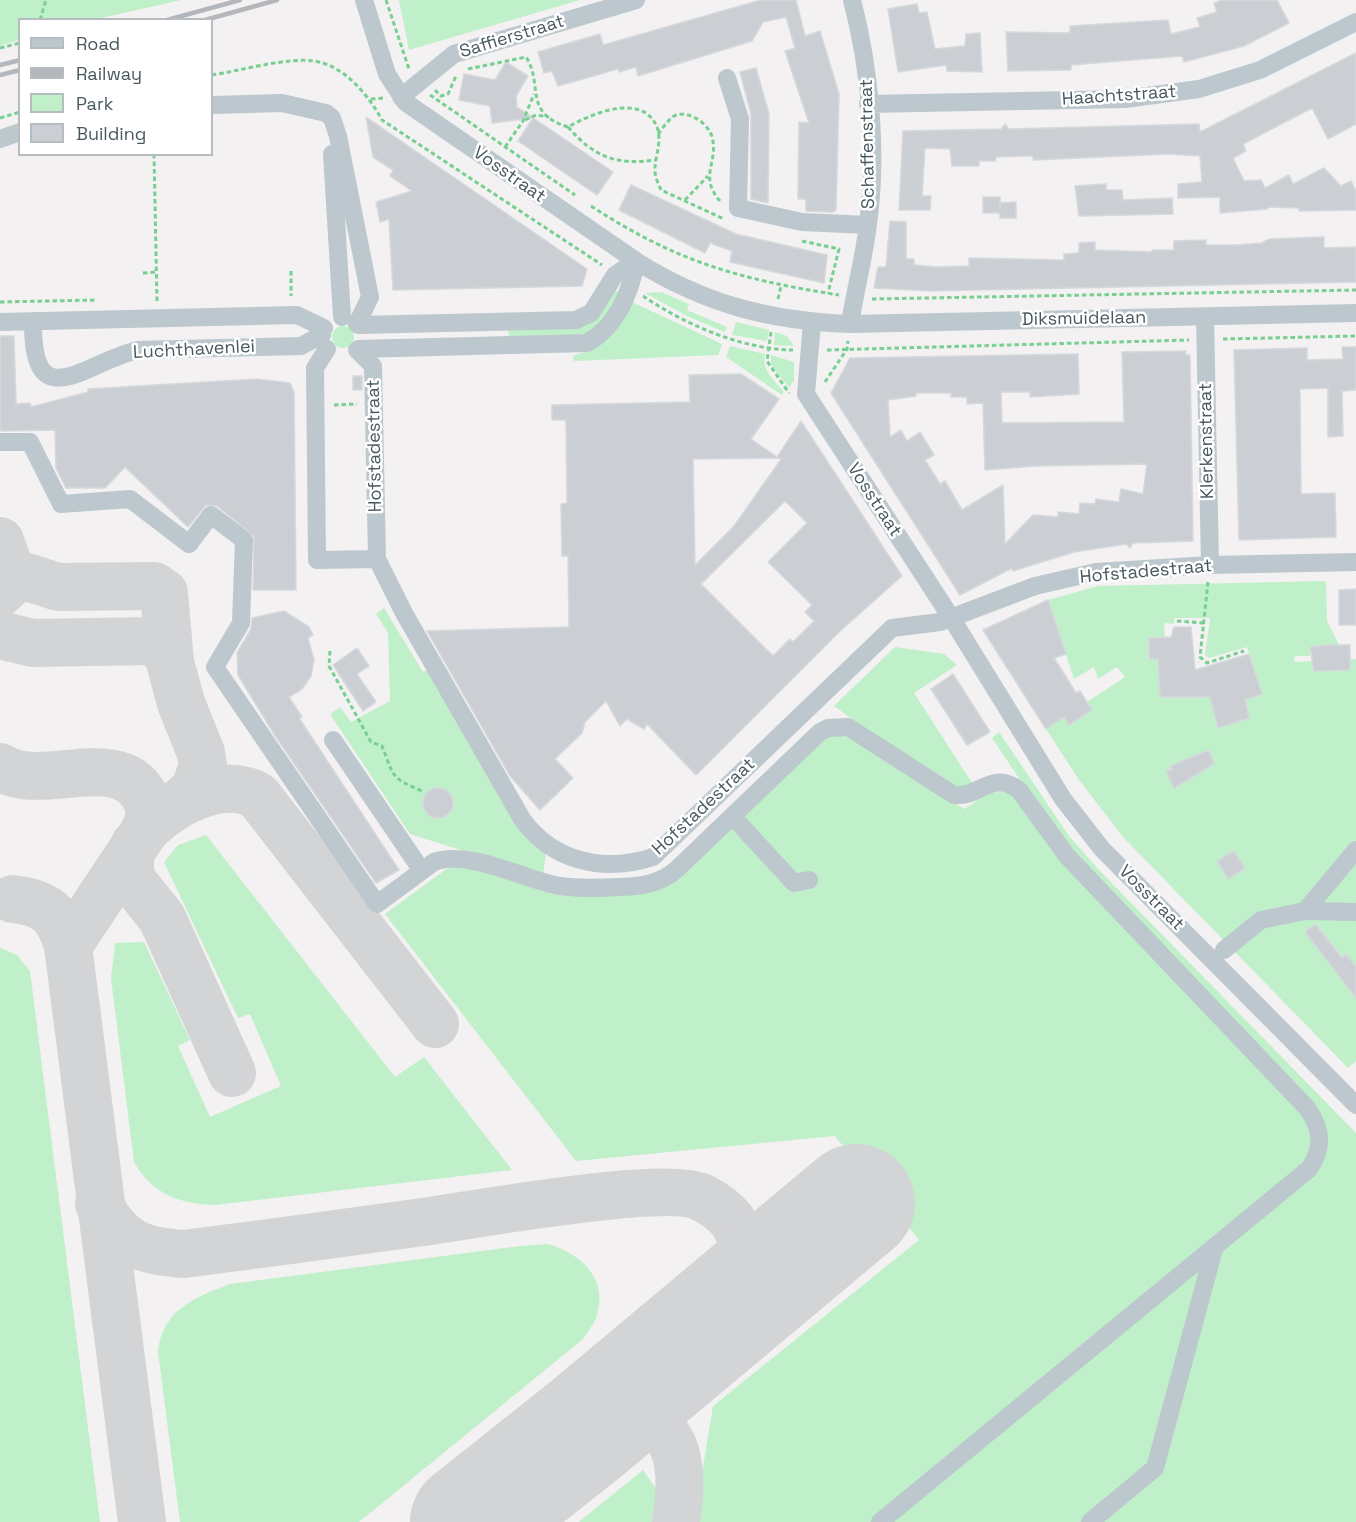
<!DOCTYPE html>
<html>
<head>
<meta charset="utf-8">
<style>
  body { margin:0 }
  #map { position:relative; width:1356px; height:1522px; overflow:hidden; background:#f3f1f1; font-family:"Space Grotesk",sans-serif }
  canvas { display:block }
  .legend { position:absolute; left:18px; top:18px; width:195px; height:138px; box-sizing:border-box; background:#fff; border:2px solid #b6bcbf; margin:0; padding:8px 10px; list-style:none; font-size:18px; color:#48585f }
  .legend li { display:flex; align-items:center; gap:12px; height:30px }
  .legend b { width:30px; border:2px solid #b6bcbf }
</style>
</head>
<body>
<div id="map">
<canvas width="1356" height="1522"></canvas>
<ul class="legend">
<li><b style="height:8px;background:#bcc8cd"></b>Road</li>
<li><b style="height:8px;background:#b3b7bb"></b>Railway</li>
<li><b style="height:16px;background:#c0f0c9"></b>Park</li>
<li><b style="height:16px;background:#cbcfd3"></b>Building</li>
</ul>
</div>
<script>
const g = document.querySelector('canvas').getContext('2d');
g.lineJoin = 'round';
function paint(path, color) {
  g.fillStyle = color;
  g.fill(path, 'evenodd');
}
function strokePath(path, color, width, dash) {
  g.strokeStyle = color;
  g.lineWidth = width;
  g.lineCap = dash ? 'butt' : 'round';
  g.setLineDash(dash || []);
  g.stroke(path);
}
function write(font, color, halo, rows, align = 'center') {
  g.font = font + ' "Space Grotesk",sans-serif';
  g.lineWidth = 5;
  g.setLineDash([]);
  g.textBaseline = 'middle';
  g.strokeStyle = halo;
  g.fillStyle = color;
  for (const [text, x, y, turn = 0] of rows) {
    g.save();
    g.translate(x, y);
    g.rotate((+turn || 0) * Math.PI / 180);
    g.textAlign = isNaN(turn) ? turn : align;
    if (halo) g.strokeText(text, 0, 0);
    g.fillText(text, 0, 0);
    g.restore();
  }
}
paint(new Path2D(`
  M 0,0 L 181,0 L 97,19 L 20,20 L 19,40 L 0,46 Z
  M 399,0 L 580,0 L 409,50 Z
  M 615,290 L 620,293 L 600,325 L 588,334 L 509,339 L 508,327 L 581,325 Z
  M 661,292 L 689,304 L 687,310 L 727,327 L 725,332 L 689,317 L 645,293 Z
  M 632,302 L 722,344 L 718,355 L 574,361 L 573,356 L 590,350 Z
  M 736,322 L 769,330 L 767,341 L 732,335 Z
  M332 337a11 11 0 1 1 22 0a11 11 0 1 1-22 0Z
  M 775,332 L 787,336 L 794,346 L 774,345 Z
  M 730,346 L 765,354 C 761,370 775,381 784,392 L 782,395 L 726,357 Z
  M 771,355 L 794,362 L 794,380 L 789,388 L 771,365 Z
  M 1326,581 L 1327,621 L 1339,645 L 1310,647 L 1310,656 L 1295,656 L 1294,662 L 1356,659 L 1356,1061 L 1348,1068 L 1123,837 L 1079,780 L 1046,729 L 1125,677 L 1117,667 L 1098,679 L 1094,667 L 1074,679 L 1048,600 L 1098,586 ZM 1174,618 L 1210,618 L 1205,655 L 1209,658 L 1247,647 L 1257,678 L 1204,695 L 1204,697 L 1160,697 L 1160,659 L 1149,659 L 1149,639 L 1165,637 L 1164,623 L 1174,624 Z
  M 384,608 L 423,672 L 429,669 L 546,853 L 543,876 L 410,834 L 330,714 L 340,707 L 351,722 L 390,701 L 388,633 L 376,614 Z
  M 895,647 L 944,654 L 957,665 L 914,693 L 974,786 L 966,790 L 946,786 L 834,706 Z
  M 999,732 L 1069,836 L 1099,870 L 1356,1133 L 1356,1522 L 1099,1522 L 1159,1470 L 1097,1522 L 888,1522 L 1316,1171 L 1326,1129 L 1049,823 L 992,738 Z
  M 844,734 L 863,742 L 964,809 C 982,798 996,784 1016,798 L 1304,1116 L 1311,1138 L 1307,1161 L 871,1522 L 694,1522 L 713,1406 L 919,1240 L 835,1136 L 576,1161 L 385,914 L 445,870 L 454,867 L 638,891 L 824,737 Z
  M 206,835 L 395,1077 L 424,1057 L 512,1170 L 215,1205 C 180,1204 152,1194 134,1162 L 111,978 L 115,943 L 144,942 L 190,1040 L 178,1046 L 210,1117 L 281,1086 L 250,1014 L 238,1018 L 164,862 L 178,845 Z
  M 0,948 L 17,955 L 30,971 L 100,1522 L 0,1522 Z
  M 548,1244 C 581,1254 608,1278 597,1315 C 595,1323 588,1331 583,1339 L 359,1522 L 180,1522 L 158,1352 C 162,1310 195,1297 230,1284 L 520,1246 Z
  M 643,1470 L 660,1494 L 659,1522 L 579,1522 Z`), '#c0f0c9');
strokePath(new Path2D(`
  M 0,541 L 8,563 L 0,590
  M 0,593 L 14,580 L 27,577 L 58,587 L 154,586 L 164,593 L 170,662 L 181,703 L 201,753 L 203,765 L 195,789 L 172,809
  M 0,635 L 33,643 L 152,641 L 164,647 L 170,662
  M 0,767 C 40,794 119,746 145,797 C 152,810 150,819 144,832 L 68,946
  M 144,832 C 169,804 223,775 258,796 L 435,1024
  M 135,844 L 130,855 L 130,878 L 162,918 L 232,1073
  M 13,899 C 47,903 58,913 68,946 L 142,1522
  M 99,1204 C 120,1244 142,1251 184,1254 C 264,1244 343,1233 423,1222 C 473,1215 667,1179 703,1198 C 756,1225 746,1264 727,1310
  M 586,1429 L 612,1412 C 681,1415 685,1465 676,1522`), '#d3d4d6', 48);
strokePath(new Path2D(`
  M 469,1522 L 586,1429 L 856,1203`), '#d3d4d6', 118);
const building = new Path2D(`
  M 761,0 L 796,0 L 805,36 L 820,31 L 839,94 L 836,210 L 832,212 L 806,211 L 806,199 L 798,199 L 799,122 L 809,123 L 785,51 L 795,48 L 786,17 L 763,22 L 752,41 L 638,76 L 636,67 L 619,72 L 618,69 L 558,86 L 552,71 L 544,73 L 538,52 L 600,34 L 603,45 Z
  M 1222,0 L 1277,0 L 1289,23 L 1244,46 L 1184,62 L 1182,56 L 1071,65 L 1071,70 L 1008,71 L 1006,32 L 1070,33 L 1070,26 L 1168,20 L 1171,34 L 1200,27 L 1197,18 L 1217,12 L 1214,3 Z
  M 917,4 L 919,13 L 927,12 L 935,49 L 965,46 L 966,34 L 980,33 L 982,72 L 947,71 L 946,65 L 898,72 L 888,9 Z
  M 1356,53 L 1356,124 L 1328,139 L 1312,108 L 1243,144 L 1246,151 L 1233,158 L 1244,181 L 1261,180 L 1265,188 L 1289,175 L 1293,184 L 1324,168 L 1341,186 L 1351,181 L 1356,191 L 1356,210 L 1299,211 L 1299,208 L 1268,207 L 1268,209 L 1220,213 L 1220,197 L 1178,198 L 1178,184 L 1202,182 L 1200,156 L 1169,154 L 1033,160 L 1033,156 L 1026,156 L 996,157 L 996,161 L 979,161 L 979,166 L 952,166 L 950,149 L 925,148 L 922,196 L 931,196 L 930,210 L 899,210 L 903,131 L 1001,129 L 1005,124 L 1009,129 L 1199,124 L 1200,132 Z
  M 506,62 L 528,76 L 516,96 L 517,107 L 613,172 L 597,195 L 518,141 L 533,118 L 492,123 L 490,106 L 459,100 L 464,74 L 495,80 Z
  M 756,68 L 769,114 L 768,203 L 751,199 L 751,114 L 740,72 Z
  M 366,117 L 587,269 L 582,286 L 393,290 L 389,219 L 380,222 L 376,202 L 412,191 L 390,176 L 393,170 L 373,157 Z
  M 1106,184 L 1106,190 L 1122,190 L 1123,200 L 1172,198 L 1173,214 L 1079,216 L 1075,186 Z
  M 631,185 L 736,234 L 827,255 L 824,283 L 730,262 L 732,251 L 710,243 L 705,253 L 619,210 Z
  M 983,197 L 1000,197 L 1000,208 L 1000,203 L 1016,202 L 1016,218 L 1000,218 L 1000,213 L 983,213 Z
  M 890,221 L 906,222 L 906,259 L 914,259 L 914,265 L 938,267 L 969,266 L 969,258 L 1064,260 L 1064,254 L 1079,253 L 1079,243 L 1095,242 L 1095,250 L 1152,252 L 1152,250 L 1174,250 L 1174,241 L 1206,240 L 1206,245 L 1237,245 L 1262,243 L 1269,239 L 1324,237 L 1324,248 L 1356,247 L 1356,282 L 930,291 L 874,288 L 878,267 L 886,267 Z
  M 0,336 L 14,336 L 16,404 L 30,403 L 31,407 L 88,392 L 88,389 L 257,379 L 290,383 L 294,392 L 296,590 L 253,590 L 254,536 L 217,506 L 206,505 L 188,527 L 125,467 L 105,488 L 66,488 L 56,468 L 55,430 L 0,431 Z
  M 1342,347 L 1356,347 L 1356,390 L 1342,391 L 1343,436 L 1328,437 L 1328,388 L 1300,389 L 1301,494 L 1335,493 L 1336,537 L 1239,540 L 1234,350 L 1307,348 L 1307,360 L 1343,359 Z
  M 1186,351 L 1185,355 L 1190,355 L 1193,541 L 1133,543 L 1130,548 L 1126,544 L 1074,552 L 1013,571 L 1012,568 L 960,595 L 831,393 L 850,358 L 1078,354 L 1079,394 L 1030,397 L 1030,392 L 1001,392 L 1002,423 L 1124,422 L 1122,352 ZM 916,393 L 951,393 L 951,397 L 967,397 L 967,404 L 983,403 L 985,470 L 1035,466 L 1147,464 L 1143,494 L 1121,489 L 1119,502 L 1096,499 L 1095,504 L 1080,503 L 1079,514 L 1058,512 L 1058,517 L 1033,515 L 1005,544 L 1003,485 L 962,510 L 945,481 L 940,484 L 925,460 L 934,455 L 920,432 L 907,441 L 901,430 L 890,437 L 888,400 L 916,396 Z
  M 741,374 L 779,399 L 751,439 L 777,457 L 801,421 L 902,576 L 840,631 L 696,775 L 647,724 L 644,729 L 627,719 L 620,726 L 606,701 L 585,722 L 582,733 L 555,759 L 573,778 L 540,810 L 510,776 L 427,631 L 569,627 L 568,556 L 562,556 L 561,504 L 567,503 L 566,420 L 552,420 L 552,405 L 690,402 L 689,375 ZM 782,458 L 734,526 L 695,565 L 693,459 ZM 785,501 L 807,523 L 768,562 L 812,605 L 805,612 L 814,621 L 793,642 L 790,639 L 773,656 L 701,584 Z
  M 353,376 L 362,376 L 362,390 L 353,390 Z
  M 1356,589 L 1356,625 L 1339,625 L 1339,590 Z
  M 1048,600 L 1066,654 L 1054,658 L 1076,693 L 1080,691 L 1092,710 L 1069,725 L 1064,717 L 1046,729 L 983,630 Z
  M 284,611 L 309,627 L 313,635 L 308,638 L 314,660 L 311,676 L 302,689 L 289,697 L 302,717 L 299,718 L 399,870 L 376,883 L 274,734 L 238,675 L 237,653 L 251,629 L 252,618 Z
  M 1174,627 L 1191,627 L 1195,670 L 1249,654 L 1262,694 L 1245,700 L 1249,718 L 1218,728 L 1210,697 L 1160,697 L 1158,659 L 1149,659 L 1149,638 L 1171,637 Z
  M 1329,645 L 1350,645 L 1350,670 L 1314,671 L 1310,647 Z
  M 357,648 L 369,666 L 357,674 L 376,702 L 363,711 L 333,665 Z
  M 953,674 L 990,732 L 967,745 L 931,689 Z
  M 1209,750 L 1214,764 L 1174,788 L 1166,772 L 1172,769 L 1170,766 Z
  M423 803a15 15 0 1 1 30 0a15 15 0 1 1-30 0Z
  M 1234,851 L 1245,868 L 1228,879 L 1217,861 Z
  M 1315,924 L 1342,958 L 1346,954 L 1356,967 L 1356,998 L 1305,932 Z`);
paint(building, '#cbcfd3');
strokePath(building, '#d5d8dc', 1.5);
strokePath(new Path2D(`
  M 386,0 L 409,69
  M 40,20 L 46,0
  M 0,48 L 20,43
  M 468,69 L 526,57 C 544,84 522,113 568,127 C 591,114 645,90 658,130 C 661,142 656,156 655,167 C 654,175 658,183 661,190 L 724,219
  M 212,75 C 239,71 287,57 314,61 C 344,65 369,96 382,120 L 602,265
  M 435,90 L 441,96 L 448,94 L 456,76
  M 430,95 L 575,195
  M 371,99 L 384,98
  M 0,118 L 20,112
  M 525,120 L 536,115 L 549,117
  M 568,127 C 595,158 616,165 656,160
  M 658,134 C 663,128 668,120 674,116 C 688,109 709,124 712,137 C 719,162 698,176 720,201
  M 505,147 L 523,121 L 534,94
  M 154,154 L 157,301
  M 685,200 L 708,176
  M 591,206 C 677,262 738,279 839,295
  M 802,241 L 839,249 L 828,293
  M 291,271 L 291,296
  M 143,273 L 156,272
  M 643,296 C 686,325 741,349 793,350
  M 778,299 L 781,286
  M 872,299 L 1356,290
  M 0,302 L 96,300
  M 771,332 L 767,361 L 789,393
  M 1223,339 L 1356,336
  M 827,350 L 1189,340
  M 825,382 L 847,349 L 848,341
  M 334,405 L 357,404
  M 1208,582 L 1200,657 L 1207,663 L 1244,651
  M 1177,621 L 1204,623
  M 330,651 L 329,666 L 371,742 L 382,746 C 395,779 390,777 424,792`), '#77cf92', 3, [4.5, 3]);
strokePath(new Path2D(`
  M 364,0 L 387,74 L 405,102 L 636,261 C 704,304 770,321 850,324 L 1356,313
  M 727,78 L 740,119 L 738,208 L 802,222 L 868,225
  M 401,97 L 454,54 L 636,0
  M 868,104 L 1125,99 L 1199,89 L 1260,70 L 1356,22
  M 212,105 L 282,103 L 326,113 L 332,118 L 338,136 L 370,297 L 357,324
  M 0,139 L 20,132
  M 332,154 L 342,317
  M 1205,317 L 1210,565
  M 33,321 C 32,420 85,362 138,350 L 301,346 L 322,335
  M 0,322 L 297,315 L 324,328
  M 812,323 L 806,394 L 952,619 L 1063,799 L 1102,849 L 1356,1105
  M 850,324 C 855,291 864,258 868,224 C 878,153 870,69 852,0
  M 358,325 L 576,320 L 591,313 L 615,275 L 636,261
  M 327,349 L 315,368 L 317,560 L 377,559
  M 358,349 L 587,343 C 616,327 631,292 636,261
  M 357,350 L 373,366 L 377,559 L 404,613 L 522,819 C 553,862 604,873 653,857 L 892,628 L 940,622 L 1035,586 L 1096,572 L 1210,565 L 1356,562
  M 0,442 L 30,442 L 61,504 L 130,499 L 189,544 L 211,515 L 244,540 L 241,623 L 215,667 L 377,904 L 434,862 C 468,849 525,880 560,886 C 581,889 600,888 621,887 C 642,886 660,884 677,869 L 820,732 L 828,728 L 848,727 L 954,795 C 982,797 991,770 1019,790 L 1067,856 L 1307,1108 C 1322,1129 1324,1148 1309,1169 L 880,1522
  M 333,740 L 422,871
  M 732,816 L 794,883 L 809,880
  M 1305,911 L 1356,850
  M 1224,950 L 1261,920 L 1305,911 L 1356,912
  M 1090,1522 L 1155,1468 L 1214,1249`), '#bcc8cd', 18);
strokePath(new Path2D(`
  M 167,20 L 240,0
  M 205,20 L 277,0
  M 0,65 L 20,60
  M 0,75 L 20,70`), '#b3b7bb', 4.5);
write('18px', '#48585f', '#fff', [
  ["Saffierstraat",512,37,-17],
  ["Haachtstraat",1119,96,-4],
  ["Schaffenstraat",868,144,-91],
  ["Vosstraat",509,175,35],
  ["Diksmuidelaan",1084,319,-1],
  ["Luchthavenlei",194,350,-3],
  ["Klerkenstraat",1207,441,-91],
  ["Hofstadestraat",375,446,-91],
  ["Vosstraat",874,500,57],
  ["Hofstadestraat",1146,572,-5],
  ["Hofstadestraat",704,807,-43],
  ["Vosstraat",1151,898,45]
]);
</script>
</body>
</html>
